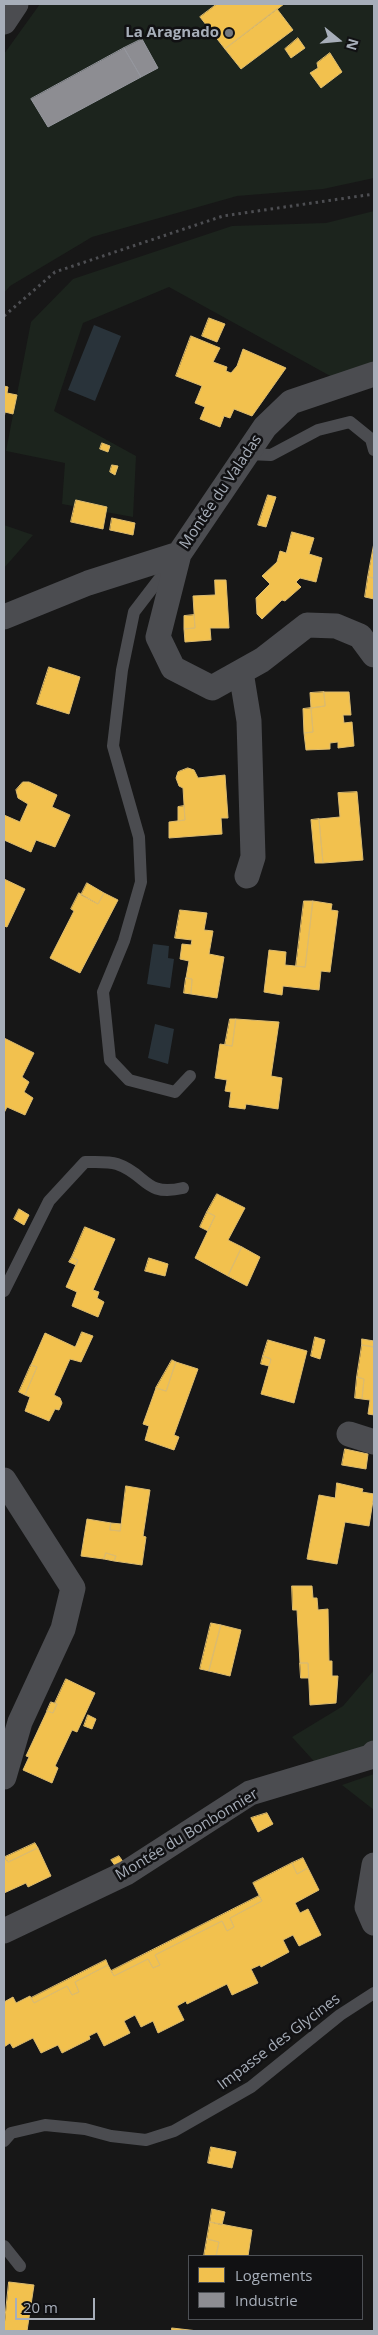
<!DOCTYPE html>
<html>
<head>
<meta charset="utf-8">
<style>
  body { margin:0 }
  #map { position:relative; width:378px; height:2335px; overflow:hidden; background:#171717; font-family:"Open Sans",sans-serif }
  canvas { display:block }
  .frame { position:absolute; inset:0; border:5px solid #a7aeb9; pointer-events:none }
  .legend { position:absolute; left:188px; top:2255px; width:175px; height:65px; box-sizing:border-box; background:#111113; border:1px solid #4d5055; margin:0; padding:6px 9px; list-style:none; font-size:15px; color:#a7aeb9 }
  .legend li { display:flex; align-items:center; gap:10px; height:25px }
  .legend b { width:25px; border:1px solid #4d5055 }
  .north { position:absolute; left:313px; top:15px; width:50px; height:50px; -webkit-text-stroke:4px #111113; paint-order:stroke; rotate:107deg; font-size:14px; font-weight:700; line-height:20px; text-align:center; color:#a7aeb9 }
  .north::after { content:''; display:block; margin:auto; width:18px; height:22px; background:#a7aeb9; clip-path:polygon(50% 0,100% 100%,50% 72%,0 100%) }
  .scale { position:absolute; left:15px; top:2298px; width:80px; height:22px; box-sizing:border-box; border:2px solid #a7aeb9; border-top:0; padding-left:6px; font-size:15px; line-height:18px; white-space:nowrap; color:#a7aeb9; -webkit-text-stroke:4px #111113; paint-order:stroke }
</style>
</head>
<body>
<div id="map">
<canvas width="378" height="2335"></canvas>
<div class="frame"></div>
<ul class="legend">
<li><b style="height:14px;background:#f2c14e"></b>Logements</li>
<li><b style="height:14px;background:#8d8d92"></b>Industrie</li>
</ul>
<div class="north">N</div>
<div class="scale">20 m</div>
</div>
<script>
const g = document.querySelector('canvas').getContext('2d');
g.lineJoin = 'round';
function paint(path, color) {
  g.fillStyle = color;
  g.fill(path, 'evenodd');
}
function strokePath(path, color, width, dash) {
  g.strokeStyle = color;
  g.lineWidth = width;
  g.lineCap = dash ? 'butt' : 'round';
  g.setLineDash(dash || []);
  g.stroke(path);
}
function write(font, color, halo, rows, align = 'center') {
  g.font = font + ' "Open Sans",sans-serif';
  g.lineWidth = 5;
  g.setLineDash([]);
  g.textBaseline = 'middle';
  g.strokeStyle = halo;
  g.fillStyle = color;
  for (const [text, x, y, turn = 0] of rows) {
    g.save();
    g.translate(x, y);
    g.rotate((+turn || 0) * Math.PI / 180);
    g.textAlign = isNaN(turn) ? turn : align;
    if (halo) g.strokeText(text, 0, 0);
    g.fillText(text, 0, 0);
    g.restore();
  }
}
paint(new Path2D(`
  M 40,4 L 374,4 L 374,178 L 323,189 L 237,196 L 92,237 L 10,286 L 4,293 L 4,54 Z
  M 374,211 L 374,366 L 343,383 L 169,287 L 83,323 L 54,411 L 136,456 L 133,517 L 62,504 L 65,463 L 6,451 L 31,322 L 73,279 L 232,226 L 326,223 Z
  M 4,525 L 33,535 L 4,568 Z
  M 374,1670 L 374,1743 L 321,1769 L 292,1737 L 343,1706 Z
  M 374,1774 L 374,1810 L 342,1785 Z`), '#1c241d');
paint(new Path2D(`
  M 94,325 L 121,336 L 95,401 L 68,390 Z
  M 153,944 L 169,946 L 168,958 L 174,959 L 170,988 L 147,984 Z
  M 155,1024 L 174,1029 L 168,1064 L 148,1058 Z`), '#29333a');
const homes = new Path2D(`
  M 217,4 L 284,4 L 225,49 L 200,17 Z
  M 277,9 L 293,30 L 241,69 L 225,49 Z
  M 298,38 L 305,48 L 291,58 L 285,49 Z
  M 330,53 L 342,72 L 321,88 L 310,73 L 318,68 L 317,63 Z
  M 209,318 L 225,324 L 217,342 L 202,336 Z
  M 191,336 L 220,348 L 213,362 L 227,367 L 226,371 L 231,373 L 237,366 L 243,349 L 286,368 L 252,416 L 234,409 L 230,418 L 224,416 L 220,427 L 200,419 L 205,407 L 195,403 L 202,386 L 176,376 Z
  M 4,386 L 8,387 L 7,393 L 17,395 L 13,414 L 5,412 L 4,419 Z
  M 102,443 L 110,446 L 108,452 L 100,449 Z
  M 112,465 L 118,466 L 115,475 L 110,472 Z
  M 268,495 L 276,497 L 266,527 L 258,525 Z
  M 76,500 L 107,507 L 103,529 L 71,522 Z
  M 112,518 L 135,523 L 133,535 L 110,530 Z
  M 292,532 L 314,538 L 309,554 L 322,558 L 316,582 L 300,578 L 296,582 L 301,587 L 285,601 L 282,600 L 262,619 L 257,614 L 256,598 L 270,584 L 262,576 L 277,562 L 280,551 L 286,553 Z
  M 374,543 L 374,578 L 368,577 Z
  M 368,577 L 374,578 L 374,599 L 365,597 Z
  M 215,580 L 226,580 L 229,628 L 210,628 L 211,640 L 185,642 L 184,629 L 195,628 L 193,596 L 215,595 Z
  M 194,615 L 195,628 L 184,629 L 184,616 Z
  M 49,667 L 80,677 L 69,714 L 37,704 Z
  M 324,692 L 325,706 L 311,708 L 310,693 Z
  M 324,692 L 349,692 L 351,715 L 343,715 L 344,723 L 352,722 L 354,746 L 338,748 L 338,742 L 330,743 L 330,749 L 306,750 L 304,733 L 313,732 L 311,708 L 325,706 Z
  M 311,708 L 313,732 L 304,733 L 303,709 Z
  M 188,768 L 194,770 L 198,778 L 225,775 L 228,818 L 221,818 L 222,834 L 169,838 L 169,822 L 185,820 L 183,788 L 179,786 L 176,778 L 178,772 Z
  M 23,782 L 29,782 L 57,795 L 52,807 L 70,815 L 55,847 L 36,840 L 31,852 L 4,840 L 4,815 L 20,822 L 28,804 L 18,798 L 16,790 Z
  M 357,792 L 363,860 L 323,863 L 319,819 L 340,817 L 338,793 Z
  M 184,806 L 185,820 L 178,821 L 178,807 Z
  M 319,819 L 323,863 L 315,863 L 311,820 Z
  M 4,879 L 25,889 L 7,927 L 4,926 Z
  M 87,883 L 104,893 L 98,904 L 81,895 Z
  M 79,893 L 98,904 L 104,893 L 118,900 L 80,973 L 50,958 L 74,911 L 71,909 Z
  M 304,901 L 313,901 L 305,967 L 296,966 Z
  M 313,901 L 332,904 L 331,910 L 338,911 L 330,972 L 321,971 L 319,990 L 283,986 L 282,995 L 264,992 L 269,950 L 286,952 L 285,965 L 305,967 Z
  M 180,910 L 207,913 L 204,930 L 213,931 L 209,954 L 224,957 L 217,998 L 191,994 L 192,979 L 186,978 L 189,961 L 180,959 L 182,944 L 191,945 L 192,940 L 175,938 Z
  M 186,978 L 192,979 L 191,994 L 184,993 Z
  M 230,1019 L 236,1019 L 232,1046 L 225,1045 Z
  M 236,1019 L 279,1022 L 271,1076 L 282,1078 L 278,1109 L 246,1104 L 245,1109 L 229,1107 L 231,1092 L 225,1091 L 227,1080 L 215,1078 L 220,1044 L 232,1046 Z
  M 4,1038 L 34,1053 L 22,1077 L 29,1082 L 24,1092 L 33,1098 L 25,1115 L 7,1107 L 4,1113 Z
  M 217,1194 L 245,1208 L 228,1240 L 242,1247 L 228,1276 L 195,1258 L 215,1216 L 207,1212 Z
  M 19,1209 L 29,1215 L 24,1225 L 14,1219 Z
  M 207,1212 L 215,1216 L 208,1231 L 200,1227 Z
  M 85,1227 L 115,1239 L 93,1290 L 99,1292 L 97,1298 L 104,1302 L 98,1317 L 72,1306 L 77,1292 L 66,1287 L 78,1260 L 72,1257 Z
  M 242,1247 L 260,1257 L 247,1286 L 228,1276 Z
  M 72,1257 L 78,1260 L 76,1265 L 69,1262 Z
  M 149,1258 L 168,1264 L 165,1276 L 145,1271 Z
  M 82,1332 L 93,1336 L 81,1362 L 70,1359 L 54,1395 L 60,1398 L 62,1403 L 59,1410 L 55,1409 L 49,1421 L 25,1411 L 30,1397 L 25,1395 L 37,1367 L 31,1365 L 45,1333 L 75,1347 Z
  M 315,1337 L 325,1340 L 320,1359 L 311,1356 Z
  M 362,1339 L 374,1341 L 374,1347 L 362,1345 Z
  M 268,1340 L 307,1351 L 294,1403 L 261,1394 L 271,1359 L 263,1356 Z
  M 362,1345 L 374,1347 L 374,1415 L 368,1414 L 370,1400 L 362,1399 L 364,1379 L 357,1377 Z
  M 263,1356 L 271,1359 L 269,1366 L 261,1364 Z
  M 172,1360 L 176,1362 L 166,1391 L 156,1388 Z
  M 176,1362 L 198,1369 L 174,1435 L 179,1437 L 174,1450 L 145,1440 L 149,1426 L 143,1424 L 156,1388 L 166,1391 Z
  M 31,1365 L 37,1367 L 25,1395 L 19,1392 Z
  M 357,1377 L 364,1379 L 362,1399 L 355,1398 Z
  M 345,1449 L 368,1454 L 366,1469 L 342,1465 Z
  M 337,1483 L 363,1489 L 362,1492 L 374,1494 L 369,1526 L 345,1522 L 337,1564 L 307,1559 L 319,1495 L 335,1498 Z
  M 126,1486 L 150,1490 L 143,1536 L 146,1537 L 142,1565 L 114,1561 L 116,1556 L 106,1553 L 104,1559 L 81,1556 L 87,1519 L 111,1523 L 110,1530 L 120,1531 Z
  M 111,1523 L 121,1524 L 120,1531 L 110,1530 Z
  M 106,1553 L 116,1556 L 114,1561 L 104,1559 Z
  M 292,1586 L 312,1586 L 313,1598 L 317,1598 L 318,1610 L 328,1609 L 329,1661 L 332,1661 L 332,1676 L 338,1676 L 336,1703 L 310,1705 L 308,1663 L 300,1663 L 297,1610 L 293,1610 Z
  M 211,1623 L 221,1625 L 209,1671 L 200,1669 Z
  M 221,1625 L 241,1630 L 230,1676 L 209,1671 Z
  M 300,1663 L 308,1663 L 309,1678 L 301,1678 Z
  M 66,1679 L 95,1693 L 77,1732 L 72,1730 L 55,1766 L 58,1768 L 52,1783 L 23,1770 L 29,1757 L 26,1756 L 47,1711 L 53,1713 L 57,1704 L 55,1703 Z
  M 51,1702 L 57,1704 L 53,1713 L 47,1711 Z
  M 88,1715 L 96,1719 L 92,1729 L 84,1726 Z
  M 267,1813 L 273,1824 L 258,1832 L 251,1818 Z
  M 35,1843 L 38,1848 L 8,1862 L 5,1857 Z
  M 38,1848 L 51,1876 L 28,1887 L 26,1883 L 4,1893 L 4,1857 L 8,1862 Z
  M 119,1856 L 124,1863 L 116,1867 L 111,1860 Z
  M 303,1858 L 308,1868 L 297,1874 L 292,1863 Z
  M 292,1863 L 297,1874 L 308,1868 L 319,1890 L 295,1903 L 300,1913 L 308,1909 L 321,1935 L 299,1946 L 293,1935 L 283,1940 L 289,1952 L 261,1967 L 260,1965 L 251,1969 L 258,1983 L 232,1995 L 227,1984 L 187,2004 L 186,2001 L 177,2006 L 184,2020 L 158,2033 L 153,2021 L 141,2027 L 135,2015 L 124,2021 L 130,2033 L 104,2046 L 97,2032 L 89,2036 L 90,2039 L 62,2053 L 58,2045 L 41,2053 L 33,2038 L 13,2048 L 10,2043 L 4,2047 L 4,2002 L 13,1997 L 16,2003 L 30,1996 L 34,2003 L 67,1986 L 72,1995 L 79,1992 L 75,1982 L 108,1965 L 114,1976 L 148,1959 L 153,1968 L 160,1965 L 155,1955 L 222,1921 L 227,1931 L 234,1927 L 230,1918 L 262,1901 L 253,1883 Z
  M 259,1896 L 262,1901 L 230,1918 L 234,1927 L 227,1931 L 222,1921 L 155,1955 L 160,1965 L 153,1968 L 148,1959 L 114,1976 L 111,1971 Z
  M 106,1960 L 108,1965 L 75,1982 L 79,1992 L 72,1995 L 67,1986 L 34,2003 L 31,1998 Z
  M 211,2147 L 236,2152 L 232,2168 L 208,2163 Z
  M 212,2209 L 225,2212 L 222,2225 L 210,2222 Z
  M 210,2222 L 252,2230 L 248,2256 L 216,2256 L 219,2242 L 207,2239 Z
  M 207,2239 L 219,2242 L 216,2256 L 204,2256 Z
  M 9,2282 L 34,2285 L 27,2331 L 4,2331 Z
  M 172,2328 L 198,2331 L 172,2331 Z`);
paint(homes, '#f2c14e');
strokePath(homes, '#dcbb6e', 1);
const industry = new Path2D(`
  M 142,39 L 158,68 L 141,77 L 124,48 Z
  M 124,48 L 141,77 L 48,127 L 31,99 Z`);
paint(industry, '#8d8d92');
strokePath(industry, '#95979e', 1);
strokePath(new Path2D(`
  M 4,316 L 55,272 L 223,216 L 374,194`), '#4d4e52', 3, [2.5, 4]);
strokePath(new Path2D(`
  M 248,454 L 271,455 L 318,430 L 350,422 L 371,439 L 374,450
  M 170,565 L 134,612 L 122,670 L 113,746 L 139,837 L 141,882 L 124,941 L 103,992 L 110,1060 L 129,1080 L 175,1092 L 190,1076
  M 4,1291 L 49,1201 L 85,1162 C 95,1162 108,1161 117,1164 C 147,1174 144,1197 183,1188
  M 4,2141 L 11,2133 L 45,2125 L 85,2129 L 111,2136 L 146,2140 L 174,2131 L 251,2087 L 340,2015 L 374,1993
  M 4,2246 L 20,2266`), '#4b4c50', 12);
strokePath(new Path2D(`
  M 4,22 L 16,4
  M 179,554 L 158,637 L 173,668 L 212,688 L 262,660 L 307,625 L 336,626 L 360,636 L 374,655
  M 4,617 L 88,583 L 179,554 L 265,427 L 291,402 L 374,374
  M 241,672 L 249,721 L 253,857 L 247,876
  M 349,1434 L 374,1442
  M 4,1480 L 73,1588 L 63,1629 L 20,1722 L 4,1777
  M 374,1865 L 367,1907 L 374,1923
  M 4,1931 L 126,1873 L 250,1793 L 370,1757 L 374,1753`), '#4b4c50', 25);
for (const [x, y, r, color] of [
  [229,33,5,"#757980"]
]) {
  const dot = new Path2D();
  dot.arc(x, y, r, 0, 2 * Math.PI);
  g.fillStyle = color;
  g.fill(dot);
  strokePath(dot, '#111113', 2);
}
write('bold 15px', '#a7aeb9', '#111113', [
  ["La Aragnado",219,33]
], 'right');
write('15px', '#a7aeb9', '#111113', [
  ["Montée du Valadas",221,492,-56],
  ["Montée du Bonbonnier",187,1835,-31],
  ["Impasse des Glycines",279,2042,-37]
]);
</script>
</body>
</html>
